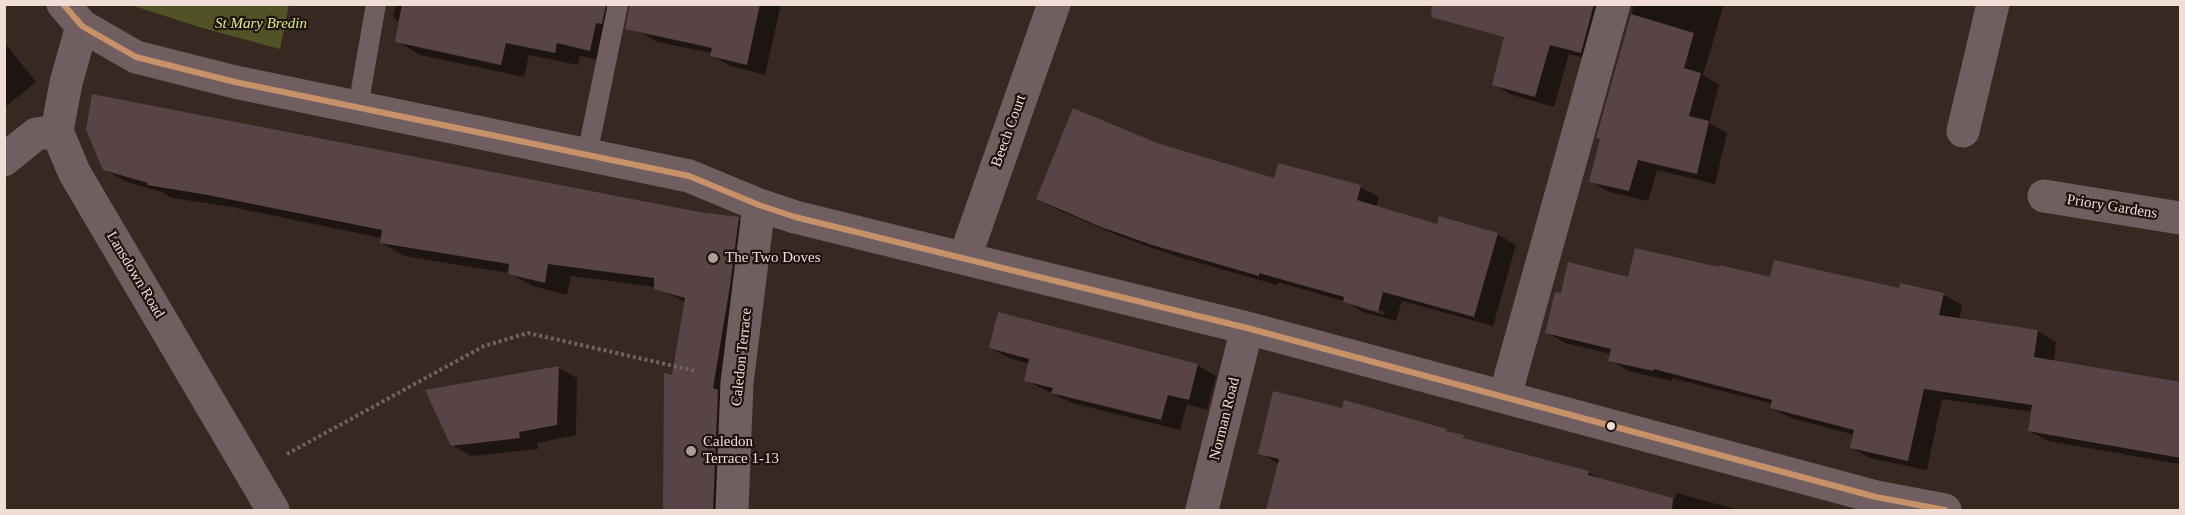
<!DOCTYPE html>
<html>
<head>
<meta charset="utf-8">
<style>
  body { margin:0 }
  #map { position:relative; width:2185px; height:515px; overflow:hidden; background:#382822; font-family:Georgia,serif }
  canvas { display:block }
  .frame { position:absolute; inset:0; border:6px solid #f0ddd5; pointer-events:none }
</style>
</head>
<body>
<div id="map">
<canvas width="2185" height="515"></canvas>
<div class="frame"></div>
</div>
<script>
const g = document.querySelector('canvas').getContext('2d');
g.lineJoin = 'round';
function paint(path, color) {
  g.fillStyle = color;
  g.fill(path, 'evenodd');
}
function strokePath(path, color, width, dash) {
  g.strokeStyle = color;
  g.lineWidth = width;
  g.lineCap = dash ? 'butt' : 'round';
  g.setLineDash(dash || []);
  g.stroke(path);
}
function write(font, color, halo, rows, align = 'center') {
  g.font = font + ' Georgia,serif';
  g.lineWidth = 4.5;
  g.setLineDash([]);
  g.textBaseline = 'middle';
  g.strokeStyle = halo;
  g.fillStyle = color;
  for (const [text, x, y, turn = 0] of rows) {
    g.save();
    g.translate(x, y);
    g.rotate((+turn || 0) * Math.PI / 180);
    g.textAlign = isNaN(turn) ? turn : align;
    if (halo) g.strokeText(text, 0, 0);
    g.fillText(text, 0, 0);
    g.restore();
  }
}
paint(new Path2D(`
  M 131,5 L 289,5 L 280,49 L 199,27 Z`), '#505325');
paint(new Path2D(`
  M 396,4 L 600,4 L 623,17 L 613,63 L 580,56 L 578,65 L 529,55 L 524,77 L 420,55 L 397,41 L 400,22 L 393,18 Z
  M 644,4 L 781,4 L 765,75 L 731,66 L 712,56 L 712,53 L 657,42 L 639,31 Z
  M 1516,4 L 1617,4 L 1600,62 L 1569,54 L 1554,107 L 1512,95 L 1494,84 Z
  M 1634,4 L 1724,4 L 1703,75 L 1719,85 L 1709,123 L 1727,133 L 1715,184 L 1657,170 L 1648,201 L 1609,192 L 1591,181 L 1601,139 L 1598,137 Z
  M 4,42 L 36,82 L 4,108 Z
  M 1156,144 L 1276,179 L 1360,187 L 1379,197 L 1376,207 L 1438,226 L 1497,234 L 1516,245 L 1493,326 L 1402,301 L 1396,321 L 1363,312 L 1346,302 L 1278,282 L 1277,285 L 1172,255 L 1122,237 L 1056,209 L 1037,199 ZM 1356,304 L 1385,312 L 1384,315 L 1360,308 Z
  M 104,169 L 699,214 L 738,219 L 761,232 L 736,510 L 664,510 L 666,375 L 673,377 L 686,303 L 656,287 L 571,276 L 567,295 L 533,286 L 509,273 L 404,256 L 382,243 L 382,238 L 232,207 L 172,198 L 162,192 L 127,182 Z
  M 1629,279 L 1772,279 L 1900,290 L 1901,285 L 1944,295 L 1962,305 L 1959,320 L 2038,331 L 2056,342 L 2054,361 L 2180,383 L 2180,464 L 2048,441 L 2029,431 L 2033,412 L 1942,399 L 1927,470 L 1870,458 L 1852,448 L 1855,435 L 1791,418 L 1772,408 L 1773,404 L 1672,378 L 1672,381 L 1629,371 L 1610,360 L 1611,354 L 1565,343 L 1546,332 L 1562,295 Z
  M 990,348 L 1197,365 L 1216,376 L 1207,410 L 1187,404 L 1180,430 L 1072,403 L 1025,380 L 1030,364 L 1009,358 Z
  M 558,368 L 577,378 L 576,435 L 537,443 L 538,449 L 471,456 L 452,445 Z
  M 1343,410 L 1446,430 L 1472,442 L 1588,472 L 1602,481 L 1674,500 L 1677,493 L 1738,510 L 1268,510 L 1279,464 L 1260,453 Z`), '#0007');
paint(new Path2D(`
  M 402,4 L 606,4 L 602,24 L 596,23 L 590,51 L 557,43 L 555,53 L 506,43 L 501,65 L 395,42 Z
  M 630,4 L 760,4 L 747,65 L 710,56 L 712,48 L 625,29 Z
  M 1432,4 L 1594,4 L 1581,53 L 1550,45 L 1535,97 L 1492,85 L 1504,37 L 1431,17 Z
  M 1631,14 L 1694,33 L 1684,68 L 1701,73 L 1689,116 L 1709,121 L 1697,174 L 1638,160 L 1629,191 L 1589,182 L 1600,139 L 1596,138 Z
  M 92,94 L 699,212 L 739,217 L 730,286 L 713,388 L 718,390 L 713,510 L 663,510 L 664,373 L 672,375 L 685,298 L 654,289 L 654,278 L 548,264 L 545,283 L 508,274 L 509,264 L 380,243 L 382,230 L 208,195 L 147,185 L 148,183 L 103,170 L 86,130 Z
  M 1073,108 L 1157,143 L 1274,178 L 1278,163 L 1361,185 L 1357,200 L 1437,224 L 1439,216 L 1498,233 L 1474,317 L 1383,292 L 1378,312 L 1343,302 L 1344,297 L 1259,273 L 1259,276 L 1152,245 L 1101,227 L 1036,199 Z
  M 1635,248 L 1719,267 L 1720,265 L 1770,277 L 1774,260 L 1899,288 L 1900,283 L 1944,293 L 1939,315 L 2038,330 L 2034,357 L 2181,382 L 2181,458 L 2028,431 L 2032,405 L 1924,389 L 1908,461 L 1850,448 L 1854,430 L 1770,408 L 1772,400 L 1654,369 L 1653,371 L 1608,361 L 1611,349 L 1545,333 L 1555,292 L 1561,293 L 1568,262 L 1628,277 Z
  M 998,312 L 1198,364 L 1189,400 L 1168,395 L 1161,420 L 1051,393 L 1053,388 L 1024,381 L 1029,359 L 989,348 Z
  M 559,366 L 557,425 L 519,432 L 520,438 L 451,446 L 425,390 Z
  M 1273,391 L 1342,408 L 1344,400 L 1447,429 L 1446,431 L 1464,435 L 1463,438 L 1589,471 L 1588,475 L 1673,498 L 1672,510 L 1266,510 L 1279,459 L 1258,454 Z`), '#584346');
strokePath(new Path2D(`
  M 287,454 L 484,346 L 528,333 L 696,371`), '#716262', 4, [3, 3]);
strokePath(new Path2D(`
  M 358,107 L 376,4
  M 587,155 L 618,4`), '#715e61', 20);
strokePath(new Path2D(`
  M 63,4 L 82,26 L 136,57 L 235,82 L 689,176 L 759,205 L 795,217 L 1247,328 L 1876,497 L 1945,510
  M 82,26 L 66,83 L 57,131 L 74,172 L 273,510
  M 1963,131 L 1993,4
  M 4,160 L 36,134 L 57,131
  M 2044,196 L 2180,218
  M 965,257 L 1054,4
  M 1505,396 L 1614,4
  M 732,510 L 737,383 L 759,205
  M 1202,510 L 1247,328`), '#715e61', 33);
strokePath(new Path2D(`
  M 63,4 L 82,26 L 136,57 L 235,82 L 689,176 L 759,205 L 795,217 L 1247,328 L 1876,497 L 1945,510`), '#c7916a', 6);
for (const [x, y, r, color] of [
  [713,258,6,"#b09e96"],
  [1611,426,5,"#f0ddd5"],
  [691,451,6,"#b09e96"]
]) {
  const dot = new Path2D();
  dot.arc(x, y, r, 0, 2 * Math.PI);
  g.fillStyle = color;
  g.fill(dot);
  strokePath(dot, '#1e120c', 2);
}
write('italic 15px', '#dfed7c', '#1e120c', [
  ["St Mary Bredin",261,24]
]);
write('15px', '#f0ddd5', '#1e120c', [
  ["Beech Court",1009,131,-70],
  ["Priory Gardens",2112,207,9],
  ["Lansdown Road",135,275,59],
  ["Caledon Terrace",742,357,-84],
  ["Norman Road",1225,419,-76]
]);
write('15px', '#f0ddd5', '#1e120c', [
  ["The Two Doves",725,258],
  ["Caledon",703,442],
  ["Terrace 1-13",703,459]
], 'left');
</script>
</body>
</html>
